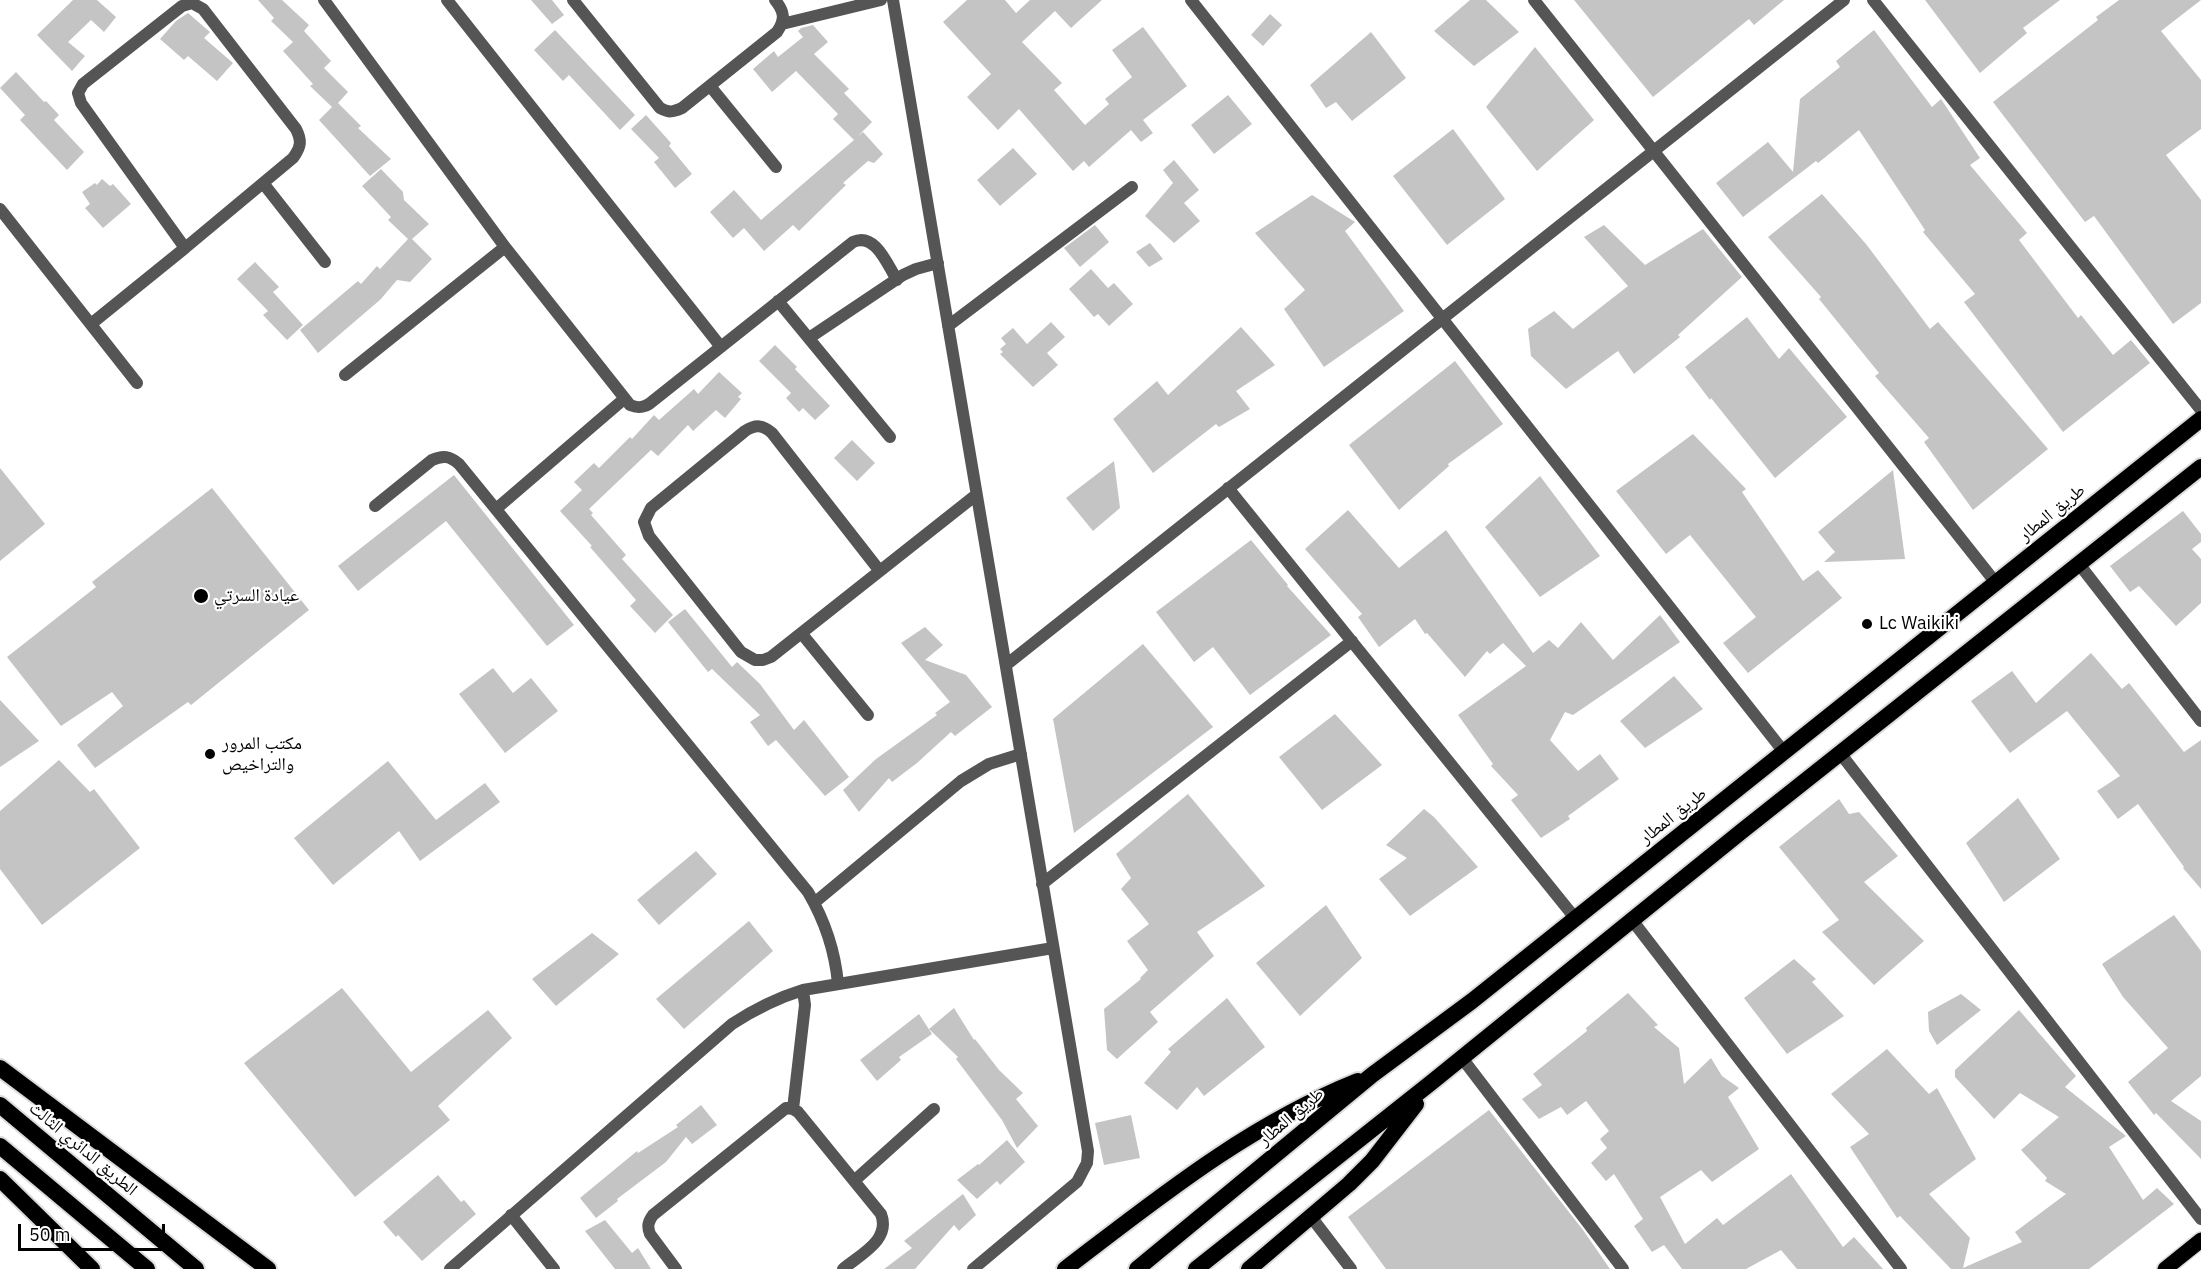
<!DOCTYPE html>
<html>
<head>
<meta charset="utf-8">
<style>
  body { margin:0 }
  #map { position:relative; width:2201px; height:1269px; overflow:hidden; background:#fff; font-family:"IBM Plex Sans",sans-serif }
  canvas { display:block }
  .scale { position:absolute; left:18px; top:1224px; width:147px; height:27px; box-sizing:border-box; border:3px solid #000; border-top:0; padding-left:8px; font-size:18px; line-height:21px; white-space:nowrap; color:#000; -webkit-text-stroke:4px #fff; paint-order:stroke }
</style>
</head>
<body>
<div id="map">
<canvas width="2201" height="1269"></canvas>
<div class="scale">50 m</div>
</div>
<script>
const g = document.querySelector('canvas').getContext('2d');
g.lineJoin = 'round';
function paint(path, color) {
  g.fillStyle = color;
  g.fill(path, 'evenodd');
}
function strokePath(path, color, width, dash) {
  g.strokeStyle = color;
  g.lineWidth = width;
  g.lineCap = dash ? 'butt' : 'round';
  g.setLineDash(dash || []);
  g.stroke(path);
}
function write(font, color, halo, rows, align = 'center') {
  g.font = font + ' "IBM Plex Sans","Noto Naskh Arabic",sans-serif';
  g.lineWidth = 4.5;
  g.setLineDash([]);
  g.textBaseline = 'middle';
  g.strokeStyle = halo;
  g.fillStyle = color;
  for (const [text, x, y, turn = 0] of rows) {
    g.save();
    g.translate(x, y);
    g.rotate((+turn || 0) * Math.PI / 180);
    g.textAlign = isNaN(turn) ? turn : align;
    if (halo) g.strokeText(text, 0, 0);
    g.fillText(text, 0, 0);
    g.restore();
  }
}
paint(new Path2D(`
  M 73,0 L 97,0 L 116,17 L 104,32 L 91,20 L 68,42 L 85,56 L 72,71 L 37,35 Z
  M 258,0 L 282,0 L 309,25 L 304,31 L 331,61 L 324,68 L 348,92 L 338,103 L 361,126 L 358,128 L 391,159 L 370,176 L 319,120 L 332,107 L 310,86 L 313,84 L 283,51 L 293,42 L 271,21 L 274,18 Z
  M 531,0 L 552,0 L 564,15 L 552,24 Z
  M 967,0 L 1005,0 L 1016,13 L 1030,0 L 1102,0 L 1071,28 L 1055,11 L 1022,42 L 1062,83 L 1054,90 L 1085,125 L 1109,104 L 1105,99 L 1132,77 L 1112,50 L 1143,27 L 1187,86 L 1143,120 L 1153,133 L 1141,142 L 1131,130 L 1089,167 L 1084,161 L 1073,171 L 1019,109 L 998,130 L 967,97 L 991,74 L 943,22 Z
  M 1470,0 L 1486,0 L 1519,32 L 1474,66 L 1434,31 Z
  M 1574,0 L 1784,0 L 1754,25 L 1749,19 L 1653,97 Z
  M 1925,0 L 2060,0 L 2023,28 L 2027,33 L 1980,73 Z
  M 2119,0 L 2201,0 L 2161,31 L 2201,80 L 2201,129 L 2166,155 L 2201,200 L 2201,303 L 2173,324 L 2094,216 L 2085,222 L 1993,102 L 2098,20 L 2096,17 Z
  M 188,13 L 210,32 L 204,38 L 233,63 L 217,81 L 188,56 L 184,60 L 160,39 L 176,21 Z
  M 1270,14 L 1282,25 L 1263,46 L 1251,35 Z
  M 813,25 L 828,42 L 814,54 L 849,89 L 844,93 L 872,122 L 857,137 L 863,132 L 883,154 L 874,163 L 868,161 L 843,183 L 846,185 L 799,231 L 793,225 L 764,251 L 744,228 L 733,238 L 710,212 L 734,190 L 761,220 L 854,140 L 833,119 L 838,114 L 796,71 L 772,92 L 753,69 L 774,51 L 778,57 L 803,37 L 798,31 L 801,28 Z
  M 555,30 L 635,115 L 620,130 L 569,75 L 563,81 L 534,50 Z
  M 1874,30 L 1932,107 L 1941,99 L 1980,158 L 1970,165 L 2027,233 L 2019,240 L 2078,318 L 2081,315 L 2113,355 L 2131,340 L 2150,363 L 2063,432 L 1964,302 L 1975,294 L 1923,232 L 1925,230 L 1859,130 L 1818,163 L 1816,161 L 1743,217 L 1716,183 L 1768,142 L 1793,172 L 1800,99 L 1840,67 L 1836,61 Z
  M 1371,32 L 1406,78 L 1352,121 L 1336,102 L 1326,108 L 1310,85 Z
  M 1535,47 L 1594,120 L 1537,171 L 1486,107 Z
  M 16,72 L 44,102 L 46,101 L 59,115 L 54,120 L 84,152 L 67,170 L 20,120 L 25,115 L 0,88 Z
  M 1228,95 L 1252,124 L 1214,154 L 1191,125 Z
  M 646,115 L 671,143 L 669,146 L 692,174 L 675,188 L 654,162 L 659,158 L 631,129 Z
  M 1453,129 L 1505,199 L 1447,245 L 1393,176 Z
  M 1013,148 L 1037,174 L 1000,206 L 977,180 Z
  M 1174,160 L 1199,190 L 1184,203 L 1200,221 L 1174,243 L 1145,216 L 1173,183 L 1163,170 Z
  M 381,169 L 403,192 L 404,200 L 429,224 L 412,239 L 432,259 L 410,282 L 397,280 L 381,299 L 318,353 L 300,330 L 358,281 L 361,284 L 377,266 L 380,269 L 408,239 L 388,220 L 391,217 L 362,186 Z
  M 102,179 L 110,186 L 113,184 L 131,204 L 103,228 L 85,208 L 90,204 L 82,192 L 95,183 L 97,185 Z
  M 1822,194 L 1866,244 L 1930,329 L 1938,322 L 2048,449 L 1973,510 L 1924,442 L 1929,438 L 1875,376 L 1879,373 L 1819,299 L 1821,297 L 1768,237 Z
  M 1312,195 L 1355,222 L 1345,231 L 1404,311 L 1324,367 L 1284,309 L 1305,290 L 1255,233 Z
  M 1095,225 L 1109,242 L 1080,267 L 1064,248 Z
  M 1604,225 L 1645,265 L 1703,229 L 1742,277 L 1678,335 L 1680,337 L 1634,374 L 1618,351 L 1566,389 L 1531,356 L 1528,329 L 1554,311 L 1573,329 L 1628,286 L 1584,237 Z
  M 1150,243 L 1163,259 L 1149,267 L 1136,252 Z
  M 255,262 L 279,287 L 273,292 L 303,325 L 287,340 L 263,315 L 268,311 L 237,279 Z
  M 1091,269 L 1108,288 L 1114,283 L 1133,304 L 1109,326 L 1098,314 L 1094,317 L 1069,289 Z
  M 1747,317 L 1779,359 L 1789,348 L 1847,417 L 1775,478 L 1711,398 L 1710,400 L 1685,367 Z
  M 1051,322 L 1065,337 L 1047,353 L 1058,365 L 1033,387 L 1000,354 L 1003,352 L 1000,349 L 1006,344 L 1001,338 L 1013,328 L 1027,344 Z
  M 1241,327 L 1275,365 L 1236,391 L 1250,409 L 1219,427 L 1216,424 L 1153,473 L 1113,419 L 1157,381 L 1168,395 Z
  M 775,345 L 797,367 L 795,369 L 830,406 L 815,420 L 803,408 L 799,412 L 786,398 L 791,393 L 759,361 Z
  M 1455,361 L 1503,424 L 1448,464 L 1449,466 L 1399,510 L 1349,445 Z
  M 719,372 L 742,393 L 738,397 L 741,399 L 725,418 L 716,410 L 693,431 L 688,425 L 658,456 L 651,450 L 589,509 L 593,513 L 591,515 L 626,555 L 622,559 L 673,615 L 655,633 L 630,606 L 636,600 L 590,547 L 592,546 L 560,511 L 582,490 L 574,482 L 594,463 L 599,468 L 630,437 L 632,439 L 654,415 L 659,420 L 694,389 L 698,394 Z
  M 1693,434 L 1746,489 L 1742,492 L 1803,581 L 1818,570 L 1842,598 L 1748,673 L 1723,643 L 1756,617 L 1690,535 L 1666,554 L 1616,491 Z
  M 852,440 L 875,463 L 857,481 L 834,458 Z
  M 1114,461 L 1120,508 L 1093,531 L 1066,498 Z
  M 0,468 L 45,524 L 0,561 Z
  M 1893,470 L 1905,559 L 1824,562 L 1835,552 L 1818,532 Z
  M 454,475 L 574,625 L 547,646 L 446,521 L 358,591 L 338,566 Z
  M 1540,476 L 1600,556 L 1540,597 L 1485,527 Z
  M 212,488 L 309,610 L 191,705 L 188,702 L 95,768 L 77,745 L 123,706 L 112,692 L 61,726 L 7,657 L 96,587 L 92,582 Z
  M 1348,510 L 1399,568 L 1446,530 L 1533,653 L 1549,640 L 1558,648 L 1581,622 L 1613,660 L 1660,615 L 1680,642 L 1573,715 L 1565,712 L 1550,740 L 1578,771 L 1600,754 L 1619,779 L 1568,816 L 1570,819 L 1541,838 L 1511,800 L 1518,795 L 1491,766 L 1493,764 L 1458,715 L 1526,666 L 1503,643 L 1490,654 L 1487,651 L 1465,677 L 1427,633 L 1425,634 L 1415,619 L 1379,647 L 1358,617 L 1362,614 L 1305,549 Z
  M 2183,511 L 2201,534 L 2201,542 L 2192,549 L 2201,559 L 2201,603 L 2176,626 L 2139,586 L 2130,592 L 2110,566 Z
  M 1251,540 L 1288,585 L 1287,586 L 1331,635 L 1250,695 L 1213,647 L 1194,662 L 1156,612 Z
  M 685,609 L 732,667 L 737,662 L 760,684 L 794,730 L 804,720 L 849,777 L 825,796 L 776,740 L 768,746 L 750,722 L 760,715 L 712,669 L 708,672 L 668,622 Z
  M 925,627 L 943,645 L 925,660 L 966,675 L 992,707 L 955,736 L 951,732 L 917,763 L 892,782 L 889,778 L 859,812 L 843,790 L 876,759 L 937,715 L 935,713 L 950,702 L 901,643 Z
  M 1143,644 L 1213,727 L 1074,833 L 1053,719 Z
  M 2091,653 L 2122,689 L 2129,683 L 2184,752 L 2201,740 L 2201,889 L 2183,868 L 2184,867 L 2138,804 L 2118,819 L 2097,791 L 2120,776 L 2067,711 L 2010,753 L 1971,701 L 2012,671 L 2036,703 Z
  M 493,668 L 513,693 L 531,678 L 558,711 L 505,753 L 459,694 Z
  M 1674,676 L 1703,709 L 1645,748 L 1620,721 Z
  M 0,700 L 39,741 L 0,767 Z
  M 1335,714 L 1382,765 L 1322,810 L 1279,757 Z
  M 59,760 L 90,792 L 94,789 L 140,848 L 42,925 L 0,869 L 0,811 Z
  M 388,761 L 436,820 L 485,783 L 500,802 L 420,861 L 399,831 L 333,885 L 294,838 Z
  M 1188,794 L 1265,886 L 1197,932 L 1214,956 L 1150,1012 L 1158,1022 L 1117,1059 L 1107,1050 L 1104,1009 L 1141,979 L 1140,978 L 1148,970 L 1127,941 L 1149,924 L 1121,889 L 1131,878 L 1116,854 Z
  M 2018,798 L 2060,859 L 2004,902 L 1966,843 Z
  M 1839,799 L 1849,814 L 1859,812 L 1898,856 L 1864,882 L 1924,941 L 1874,985 L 1822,932 L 1839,920 L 1779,847 Z
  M 1424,809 L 1434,817 L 1478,867 L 1410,916 L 1379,879 L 1407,858 L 1386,845 Z
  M 696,851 L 717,874 L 659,925 L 637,900 Z
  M 1326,905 L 1362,958 L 1300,1016 L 1256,963 Z
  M 2174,915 L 2201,951 L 2201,1076 L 2171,1101 L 2201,1121 L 2201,1159 L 2156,1113 L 2154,1115 L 2128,1082 L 2168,1048 L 2123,997 L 2102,964 Z
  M 749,921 L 773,951 L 684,1029 L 656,999 Z
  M 592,933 L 619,954 L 556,1006 L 532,979 Z
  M 1794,959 L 1816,979 L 1812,982 L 1844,1016 L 1787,1054 L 1744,998 Z
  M 342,988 L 411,1072 L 488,1010 L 512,1038 L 438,1106 L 450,1120 L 355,1197 L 244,1063 Z
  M 1628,993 L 1658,1025 L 1654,1027 L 1679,1048 L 1684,1084 L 1711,1058 L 1722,1076 L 1739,1088 L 1728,1097 L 1759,1149 L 1712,1182 L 1701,1170 L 1660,1197 L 1685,1244 L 1717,1218 L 1723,1225 L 1791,1174 L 1843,1247 L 1854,1237 L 1883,1269 L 1797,1269 L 1781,1250 L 1746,1269 L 1682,1269 L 1664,1245 L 1652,1252 L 1634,1226 L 1643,1219 L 1614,1174 L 1606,1181 L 1591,1163 L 1607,1148 L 1600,1139 L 1609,1131 L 1586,1101 L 1567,1115 L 1561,1107 L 1539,1119 L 1522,1099 L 1542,1085 L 1533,1074 L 1587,1031 L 1586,1028 Z
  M 1961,994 L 1981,1010 L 1937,1045 L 1929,1031 L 1928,1012 Z
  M 1227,998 L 1265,1047 L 1204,1096 L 1197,1087 L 1177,1110 L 1144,1083 L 1171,1052 L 1168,1049 Z
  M 954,1008 L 974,1040 L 975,1039 L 999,1070 L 1023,1093 L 1016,1099 L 1038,1126 L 1017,1148 L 1002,1120 L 956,1059 L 958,1057 L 929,1029 Z
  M 2019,1010 L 2076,1076 L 2065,1087 L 2126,1136 L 2109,1147 L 2143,1200 L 2157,1188 L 2174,1204 L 2089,1269 L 1951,1269 L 1900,1216 L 1897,1218 L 1850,1147 L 1869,1134 L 1831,1094 L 1887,1049 L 1929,1094 L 1937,1088 L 1976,1159 L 1929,1194 L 1970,1238 L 1963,1268 L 2022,1242 L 2015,1232 L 2066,1194 L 2045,1181 L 2047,1178 L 2021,1150 L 2059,1117 L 2020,1093 L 1994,1119 L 1955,1077 L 1955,1070 Z
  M 919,1014 L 932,1034 L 899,1057 L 901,1060 L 877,1081 L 860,1060 Z
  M 701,1105 L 717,1125 L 692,1144 L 686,1137 L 666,1162 L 617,1199 L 618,1201 L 596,1218 L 580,1198 L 637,1151 L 638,1153 L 678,1127 L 676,1125 Z
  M 1489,1110 L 1583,1230 L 1610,1269 L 1386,1269 L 1348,1217 Z
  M 1131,1115 L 1140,1158 L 1104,1165 L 1095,1123 Z
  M 1007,1140 L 1025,1162 L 1000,1185 L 997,1181 L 977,1199 L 957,1180 L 978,1164 L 979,1165 Z
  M 438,1175 L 461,1202 L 464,1200 L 476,1214 L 422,1261 L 398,1235 L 396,1237 L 383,1222 Z
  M 963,1194 L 976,1215 L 959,1231 L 954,1225 L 915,1269 L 884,1269 L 912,1248 L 904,1241 Z
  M 605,1220 L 632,1253 L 638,1248 L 651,1269 L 615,1269 L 585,1231 Z`), '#c4c4c4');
const primary = new Path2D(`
  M 2165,1269 L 2201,1240`);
const trunk = new Path2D(`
  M 0,1068 L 268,1269
  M 0,1105 L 196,1269
  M 0,1146 L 147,1269
  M 0,1179 L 92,1269
  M 1065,1269 C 1158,1198 1248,1125 1358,1081
  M 1137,1269 L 1372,1075 L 1472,1001 L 2201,419
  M 1196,1269 L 1432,1082 L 1742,831 L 2201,467
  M 1249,1269 L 1349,1184 L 1372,1161 L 1416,1104`);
strokePath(primary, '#dbdbdb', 18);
strokePath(trunk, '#dbdbdb', 20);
strokePath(new Path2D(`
  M 324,0 L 505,247 L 630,405 C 637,408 642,408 649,404 L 853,242 C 875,232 887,264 897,280
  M 447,0 L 721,347
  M 573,0 L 660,108 C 669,113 673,112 682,108 L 777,32 C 786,19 784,11 775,0
  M 893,0 L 1088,1151 L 1087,1163 L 1077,1182 L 973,1269
  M 1191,0 L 1784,752
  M 1534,0 L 1996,583
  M 1873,0 L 2201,410
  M 192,3 L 203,9 L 296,129 C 302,141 301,147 293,158 L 185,248 L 81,103 L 78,93 L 83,84 L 182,6 Z
  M 782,24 L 881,0
  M 710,86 L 776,167
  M 263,183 L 325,262
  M 0,209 L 137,383
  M 778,301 L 890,437
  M 91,324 L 185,248
  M 948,326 L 1132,187
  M 809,338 L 903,275 L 916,269 L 938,263
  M 345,375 L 505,247
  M 1228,488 L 1575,918
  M 375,506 L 432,460 C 443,455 450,456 459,464 L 808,892 C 825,921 835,950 838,984
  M 496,509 L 624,399
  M 2079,564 L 2201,721
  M 879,570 L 772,433 C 763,425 756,424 745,431 L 651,508 L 644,522 L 649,536 L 741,652 L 755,660 L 763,660 L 771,657 L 976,495
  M 802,634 L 868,715
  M 1006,665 L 1844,0
  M 1840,753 L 2201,1219
  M 1042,884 L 1352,641
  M 814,903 L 961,781 L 989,764 L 1021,754
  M 1632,920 L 1901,1269
  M 1462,1058 L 1623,1269
  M 793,1109 L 805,1005 L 803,990
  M 854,1181 L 934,1109
  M 511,1215 L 554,1269
  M 1312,1218 L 1351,1269
  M 450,1269 L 732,1024 C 755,1009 777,998 803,990 L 1053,948
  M 676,1269 L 650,1234 C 647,1226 648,1222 653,1215 L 786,1108 L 793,1109 L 798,1112 L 881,1214 C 891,1240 861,1254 843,1269`), '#555', 12);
strokePath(primary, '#000', 15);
strokePath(trunk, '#000', 16);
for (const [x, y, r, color] of [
  [201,596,8,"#000"],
  [1867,624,6,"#000"],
  [210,754,6,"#000"]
]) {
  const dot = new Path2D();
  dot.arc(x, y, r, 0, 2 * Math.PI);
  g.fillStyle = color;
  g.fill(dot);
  strokePath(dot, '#fff', 2);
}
write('18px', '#000', '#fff', [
  ["طريق المطار",2052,513,-39],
  ["طريق المطار",1673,816,-38],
  ["طريق المطار",1291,1117,-40],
  ["الطريق الدائري الثالث",83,1149,40]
]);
write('18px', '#000', '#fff', [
  ["عيادة السرتي",214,596],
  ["Lc Waikiki",1879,624],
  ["مكتب المرور",222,744],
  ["والتراخيص",222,765]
], 'left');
</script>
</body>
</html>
